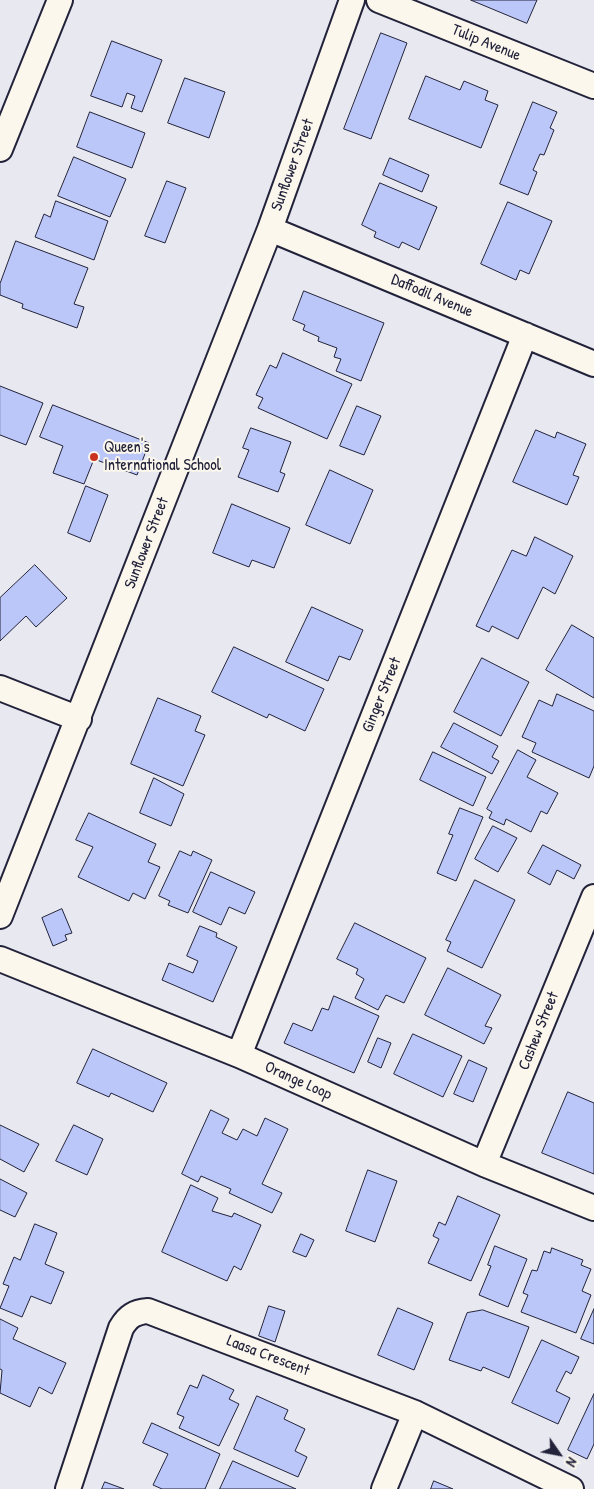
<!DOCTYPE html>
<html>
<head>
<meta charset="utf-8">
<style>
  body { margin:0 }
  #map { position:relative; width:594px; height:1489px; overflow:hidden; background:#e8e9f0; font-family:"Patrick Hand",sans-serif }
  canvas { display:block }
  .north { position:absolute; left:534px; top:1429px; width:50px; height:50px; -webkit-text-stroke:4px #fbf7ec; paint-order:stroke; rotate:123deg; font-size:14px; font-weight:700; line-height:20px; text-align:center; color:#22223b }
  .north::after { content:''; display:block; margin:auto; width:18px; height:22px; background:#22223b; clip-path:polygon(50% 0,100% 100%,50% 72%,0 100%) }
</style>
</head>
<body>
<div id="map">
<canvas width="594" height="1489"></canvas>
<div class="north">N</div>
</div>
<script>
const g = document.querySelector('canvas').getContext('2d');
g.lineJoin = 'round';
function paint(path, color) {
  g.fillStyle = color;
  g.fill(path, 'evenodd');
}
function strokePath(path, color, width, dash) {
  g.strokeStyle = color;
  g.lineWidth = width;
  g.lineCap = dash ? 'butt' : 'round';
  g.setLineDash(dash || []);
  g.stroke(path);
}
function write(font, color, halo, rows, align = 'center') {
  g.font = font + ' "Patrick Hand",sans-serif';
  g.lineWidth = 4;
  g.setLineDash([]);
  g.textBaseline = 'middle';
  g.strokeStyle = halo;
  g.fillStyle = color;
  for (const [text, x, y, turn = 0] of rows) {
    g.save();
    g.translate(x, y);
    g.rotate((+turn || 0) * Math.PI / 180);
    g.textAlign = isNaN(turn) ? turn : align;
    if (halo) g.strokeText(text, 0, 0);
    g.fillText(text, 0, 0);
    g.restore();
  }
}
const building = new Path2D(`
  M 471,0 L 537,0 L 527,23 Z
  M 381,33 L 407,43 L 371,139 L 344,129 Z
  M 112,41 L 162,60 L 142,112 L 131,108 L 135,96 L 127,93 L 122,107 L 91,96 Z
  M 426,76 L 460,90 L 464,81 L 488,91 L 485,100 L 498,105 L 481,148 L 409,119 Z
  M 185,78 L 225,92 L 209,138 L 168,123 Z
  M 533,102 L 557,112 L 550,128 L 554,130 L 544,155 L 540,154 L 533,170 L 537,172 L 528,195 L 500,184 Z
  M 90,112 L 145,133 L 132,168 L 77,147 Z
  M 74,157 L 126,179 L 110,217 L 58,196 Z
  M 390,158 L 429,175 L 422,192 L 383,175 Z
  M 167,181 L 186,188 L 165,243 L 145,236 Z
  M 380,183 L 437,207 L 419,250 L 402,242 L 399,248 L 374,237 L 376,232 L 362,225 Z
  M 56,201 L 108,221 L 94,260 L 35,237 L 44,214 L 50,217 Z
  M 508,202 L 552,221 L 529,274 L 520,270 L 516,280 L 481,264 Z
  M 16,241 L 88,268 L 74,304 L 84,307 L 77,328 L 22,308 L 23,304 L 0,295 L 0,284 Z
  M 304,291 L 384,323 L 361,381 L 336,371 L 341,359 L 334,357 L 337,348 L 318,341 L 319,337 L 303,330 L 305,325 L 293,320 Z
  M 283,353 L 352,384 L 327,439 L 258,408 L 263,398 L 256,395 L 270,365 L 276,368 Z
  M 0,386 L 43,403 L 26,445 L 0,435 Z
  M 53,405 L 149,443 L 137,475 L 94,459 L 84,484 L 53,473 L 63,446 L 40,437 Z
  M 357,406 L 381,416 L 364,455 L 340,446 Z
  M 251,428 L 291,442 L 280,472 L 285,474 L 278,492 L 238,477 L 249,450 L 243,448 Z
  M 536,430 L 555,438 L 557,432 L 586,444 L 573,475 L 579,477 L 567,505 L 513,482 Z
  M 330,470 L 373,490 L 350,544 L 306,525 Z
  M 86,486 L 108,495 L 90,542 L 68,533 Z
  M 232,504 L 290,528 L 274,568 L 252,560 L 249,567 L 213,553 Z
  M 535,537 L 573,556 L 555,594 L 543,587 L 518,639 L 492,626 L 489,632 L 476,626 L 512,550 L 526,556 Z
  M 35,565 L 67,598 L 36,627 L 26,616 L 0,641 L 0,598 Z
  M 312,607 L 363,630 L 350,660 L 339,656 L 328,681 L 286,662 Z
  M 572,625 L 594,638 L 594,698 L 546,670 Z
  M 234,647 L 324,689 L 305,731 L 269,714 L 267,718 L 212,692 Z
  M 482,658 L 529,682 L 501,736 L 454,712 Z
  M 557,694 L 594,711 L 594,766 L 589,778 L 532,752 L 536,743 L 522,737 L 539,700 L 552,706 Z
  M 158,698 L 201,716 L 195,731 L 205,735 L 183,786 L 131,764 Z
  M 454,723 L 498,746 L 492,757 L 499,761 L 492,774 L 441,747 Z
  M 518,750 L 536,760 L 527,777 L 558,793 L 547,814 L 541,811 L 531,832 L 506,819 L 504,825 L 489,818 L 492,812 L 487,809 Z
  M 433,752 L 486,777 L 473,806 L 420,780 Z
  M 154,778 L 184,794 L 171,826 L 140,813 Z
  M 460,808 L 483,817 L 456,881 L 437,873 L 453,835 L 449,834 Z
  M 89,813 L 156,844 L 148,862 L 160,867 L 145,899 L 133,893 L 129,901 L 78,877 L 93,847 L 76,840 Z
  M 493,826 L 517,838 L 498,872 L 475,859 Z
  M 543,845 L 581,865 L 574,879 L 557,870 L 550,885 L 528,873 Z
  M 180,851 L 191,856 L 193,851 L 212,860 L 188,913 L 168,905 L 170,901 L 159,896 Z
  M 211,872 L 255,892 L 245,914 L 229,907 L 221,925 L 193,912 Z
  M 475,880 L 515,900 L 482,968 L 447,951 L 451,942 L 446,940 Z
  M 62,909 L 72,933 L 65,935 L 67,940 L 53,946 L 42,918 Z
  M 355,923 L 426,958 L 404,1003 L 386,995 L 378,1010 L 355,998 L 364,979 L 356,974 L 358,969 L 337,959 Z
  M 200,926 L 217,933 L 216,937 L 237,947 L 213,1002 L 162,980 L 169,963 L 193,973 L 198,961 L 187,956 Z
  M 448,968 L 501,995 L 485,1026 L 492,1028 L 484,1044 L 425,1015 Z
  M 334,996 L 379,1016 L 354,1073 L 284,1043 L 293,1023 L 312,1031 L 322,1008 L 328,1010 Z
  M 413,1034 L 462,1056 L 443,1097 L 394,1074 Z
  M 378,1038 L 391,1043 L 381,1068 L 368,1062 Z
  M 93,1049 L 167,1083 L 153,1112 L 111,1093 L 109,1097 L 77,1083 Z
  M 469,1060 L 487,1068 L 473,1102 L 454,1094 Z
  M 568,1092 L 594,1103 L 594,1174 L 542,1153 Z
  M 211,1110 L 229,1119 L 222,1133 L 237,1140 L 243,1129 L 257,1136 L 265,1118 L 288,1129 L 262,1184 L 282,1193 L 272,1213 L 229,1193 L 231,1189 L 201,1176 L 198,1182 L 182,1174 Z
  M 0,1125 L 39,1144 L 24,1172 L 0,1159 Z
  M 74,1125 L 103,1139 L 87,1175 L 56,1161 Z
  M 368,1170 L 397,1181 L 375,1242 L 346,1231 Z
  M 0,1179 L 27,1193 L 15,1217 L 0,1210 Z
  M 191,1185 L 218,1198 L 212,1211 L 232,1217 L 234,1213 L 261,1225 L 241,1270 L 234,1266 L 227,1281 L 162,1252 Z
  M 458,1196 L 500,1215 L 471,1281 L 428,1263 L 439,1239 L 433,1236 L 439,1222 L 445,1225 Z
  M 35,1224 L 57,1233 L 45,1264 L 64,1272 L 51,1304 L 31,1296 L 22,1317 L 0,1308 L 9,1286 L 3,1284 L 14,1257 L 20,1260 Z
  M 301,1234 L 314,1240 L 306,1257 L 293,1252 Z
  M 495,1246 L 527,1259 L 508,1307 L 479,1295 L 491,1266 L 488,1265 Z
  M 552,1248 L 583,1260 L 581,1265 L 591,1269 L 582,1291 L 591,1295 L 576,1333 L 521,1312 L 528,1295 L 523,1293 L 532,1270 L 537,1271 L 544,1251 L 550,1253 Z
  M 269,1306 L 285,1311 L 275,1342 L 259,1336 Z
  M 398,1308 L 433,1323 L 414,1370 L 378,1355 Z
  M 594,1309 L 594,1344 L 581,1339 Z
  M 483,1310 L 529,1327 L 509,1378 L 483,1367 L 481,1371 L 449,1360 L 467,1313 Z
  M 0,1319 L 18,1328 L 13,1339 L 66,1363 L 52,1394 L 39,1387 L 30,1407 L 0,1393 L 2,1370 L 0,1369 Z
  M 542,1340 L 579,1357 L 571,1374 L 566,1371 L 556,1391 L 570,1398 L 558,1424 L 512,1403 Z
  M 203,1375 L 234,1390 L 229,1399 L 239,1404 L 219,1446 L 179,1428 L 184,1417 L 177,1414 L 190,1385 L 197,1388 Z
  M 594,1394 L 594,1444 L 587,1459 L 568,1450 Z
  M 257,1396 L 288,1410 L 284,1419 L 305,1429 L 295,1451 L 307,1457 L 298,1477 L 234,1449 Z
  M 152,1423 L 220,1454 L 205,1489 L 162,1489 L 153,1485 L 168,1454 L 143,1443 Z
  M 233,1461 L 296,1489 L 220,1489 Z
  M 434,1481 L 453,1489 L 431,1489 Z
  M 105,1482 L 124,1489 L 102,1489 Z`);
paint(building, '#bac7f8');
strokePath(building, '#22223b', 1);
const street = new Path2D(`
  M 379,0 L 594,86
  M 0,149 L 60,0
  M 270,229 L 594,364
  M 0,688 L 79,719
  M 0,916 L 270,229 L 352,0
  M 0,959 L 239,1055 L 484,1164 L 594,1208
  M 239,1055 L 525,335
  M 484,1164 L 594,897
  M 68,1489 L 121,1328 C 128,1316 135,1312 148,1311 L 415,1413 L 571,1489
  M 384,1489 L 415,1413`);
strokePath(street, '#22223b', 28);
strokePath(street, '#fbf7ec', 24);
for (const [x, y, r, color] of [
  [94,457,5,"#c8321e"]
]) {
  const dot = new Path2D();
  dot.arc(x, y, r, 0, 2 * Math.PI);
  g.fillStyle = color;
  g.fill(dot);
  strokePath(dot, '#fbf7ec', 2);
}
write('16px', '#22223b', '#fbf7ec', [
  ["Tulip Avenue",486,43,22],
  ["Sunflower Street",293,165,-70],
  ["Daffodil Avenue",432,296,23],
  ["Sunflower Street",147,543,-69],
  ["Ginger Street",382,695,-68],
  ["Cashew Street",539,1031,-68],
  ["Orange Loop",298,1081,24],
  ["Laasa Crescent",268,1356,21]
]);
write('16px', '#22223b', '#fbf7ec', [
  ["Queen's",104,448],
  ["International School",104,466]
], 'left');
</script>
</body>
</html>
